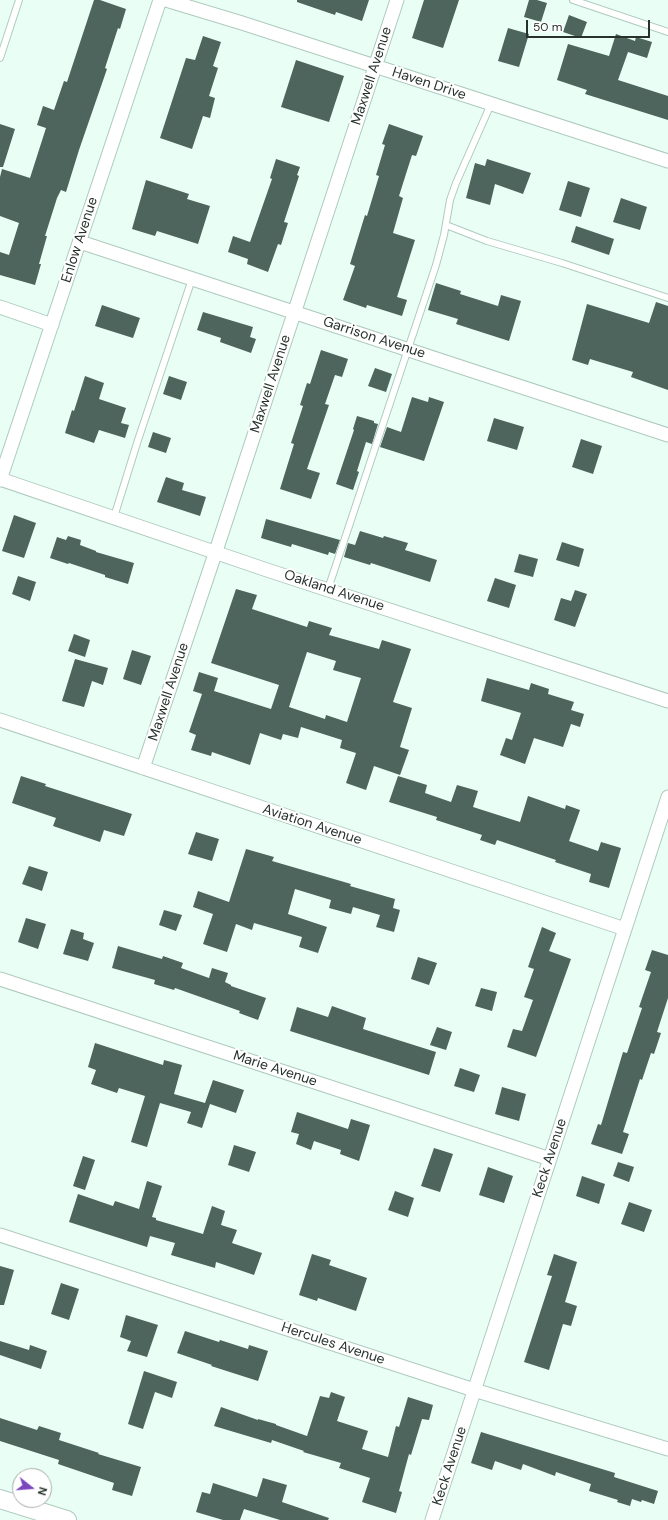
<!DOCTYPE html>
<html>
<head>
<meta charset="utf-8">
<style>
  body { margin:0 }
  #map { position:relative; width:668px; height:1520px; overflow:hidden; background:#e9fff5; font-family:"DM Sans",sans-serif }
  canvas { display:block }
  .north { position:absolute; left:12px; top:1468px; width:40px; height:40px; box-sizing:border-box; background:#fff; border:1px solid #a9adab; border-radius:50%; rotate:107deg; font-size:11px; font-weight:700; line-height:16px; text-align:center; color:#27322d }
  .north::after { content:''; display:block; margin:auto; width:14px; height:18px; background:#7c46bd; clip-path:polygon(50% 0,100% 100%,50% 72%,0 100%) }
  .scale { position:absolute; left:526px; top:20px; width:124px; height:18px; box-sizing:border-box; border:2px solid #27322d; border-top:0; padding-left:5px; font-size:12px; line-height:14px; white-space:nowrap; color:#27322d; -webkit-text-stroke:3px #fff; paint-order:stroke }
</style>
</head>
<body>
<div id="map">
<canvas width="668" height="1520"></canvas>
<div class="north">N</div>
<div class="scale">50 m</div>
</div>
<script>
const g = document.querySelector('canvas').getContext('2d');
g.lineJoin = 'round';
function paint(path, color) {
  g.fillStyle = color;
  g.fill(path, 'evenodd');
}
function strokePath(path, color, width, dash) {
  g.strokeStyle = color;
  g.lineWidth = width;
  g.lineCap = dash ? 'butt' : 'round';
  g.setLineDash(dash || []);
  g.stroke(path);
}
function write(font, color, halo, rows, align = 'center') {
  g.font = font + ' "DM Sans",sans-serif';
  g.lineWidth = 4;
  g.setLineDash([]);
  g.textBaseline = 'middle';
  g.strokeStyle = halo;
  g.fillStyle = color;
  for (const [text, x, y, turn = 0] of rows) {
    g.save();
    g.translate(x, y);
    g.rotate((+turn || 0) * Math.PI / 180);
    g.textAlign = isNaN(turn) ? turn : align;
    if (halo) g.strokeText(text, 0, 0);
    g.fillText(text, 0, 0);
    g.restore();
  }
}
paint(new Path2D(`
  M 94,0 L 100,0 L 126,9 L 120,29 L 118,28 L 105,68 L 107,69 L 79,150 L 66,192 L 61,190 L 57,198 L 45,236 L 47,236 L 39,264 L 41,264 L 35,285 L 0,275 L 0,252 L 9,255 L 19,223 L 0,216 L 0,177 L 2,169 L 30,178 L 46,128 L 37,125 L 43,106 L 54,110 L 64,81 L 67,82 Z
  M 297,0 L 369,0 L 362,21 L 336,12 L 335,15 L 297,2 Z
  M 424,0 L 459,0 L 443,48 L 412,38 Z
  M 529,0 L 537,0 L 547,3 L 541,22 L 524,17 Z
  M 569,15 L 587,22 L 581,38 L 563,32 Z
  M 508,28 L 529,34 L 519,67 L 498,61 Z
  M 616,34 L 635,41 L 636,37 L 652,42 L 647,58 L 628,52 L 618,80 L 668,96 L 668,120 L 585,94 L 587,90 L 557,80 L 568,44 L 609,56 Z
  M 203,36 L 221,42 L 213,66 L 218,68 L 209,96 L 215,98 L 210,118 L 203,116 L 192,149 L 160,138 L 186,58 L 195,60 Z
  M 296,60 L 344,76 L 329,122 L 281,107 Z
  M 0,124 L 15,129 L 3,167 L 0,167 Z
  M 389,124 L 423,136 L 416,156 L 412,155 L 399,196 L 403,198 L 393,233 L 415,240 L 397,297 L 407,300 L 402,316 L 367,305 L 366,308 L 343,300 L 355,266 L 350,264 L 365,215 L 367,216 L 379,176 L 376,175 L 385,145 L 382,144 Z
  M 276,159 L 300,167 L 297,175 L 299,176 L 284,222 L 288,223 L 281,245 L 278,244 L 268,272 L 247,264 L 248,259 L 228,252 L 233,236 L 250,242 L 272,179 L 270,178 Z
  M 487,159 L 531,173 L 523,194 L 495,184 L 490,205 L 466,198 L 475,163 L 485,166 Z
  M 146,180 L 189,194 L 187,199 L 210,206 L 198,244 L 157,231 L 155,236 L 132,229 Z
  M 568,181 L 590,188 L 581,217 L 559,210 Z
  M 621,198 L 647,207 L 640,230 L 613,222 Z
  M 576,226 L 614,239 L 609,255 L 571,242 Z
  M 436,283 L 461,291 L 460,294 L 498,306 L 501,295 L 521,301 L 509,341 L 456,324 L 458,319 L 428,310 Z
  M 656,302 L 668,306 L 668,390 L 631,377 L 633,372 L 590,359 L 588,365 L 572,360 L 587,304 L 649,323 Z
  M 102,305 L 140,318 L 133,338 L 95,326 Z
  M 203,312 L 253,327 L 250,337 L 256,339 L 251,353 L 220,342 L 221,338 L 197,330 Z
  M 321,350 L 348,359 L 342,377 L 335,375 L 325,404 L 329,405 L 307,469 L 320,473 L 311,499 L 280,489 L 294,444 L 291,443 L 303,406 L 300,405 L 307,383 L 310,384 Z
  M 375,368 L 392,374 L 386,392 L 368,386 Z
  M 85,376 L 104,383 L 99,399 L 126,408 L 121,423 L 129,425 L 125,438 L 99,430 L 94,443 L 65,433 L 72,410 L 74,411 Z
  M 169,376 L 187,382 L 181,400 L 163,394 Z
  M 412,397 L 428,402 L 429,397 L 444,402 L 424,461 L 380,447 L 387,427 L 401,432 Z
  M 357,416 L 374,421 L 374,423 L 378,424 L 372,444 L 366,442 L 357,471 L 359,472 L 353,490 L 336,484 L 354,430 L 353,429 Z
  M 494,418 L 524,427 L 517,450 L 487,441 Z
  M 153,432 L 171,438 L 166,453 L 148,447 Z
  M 581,439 L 602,446 L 593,474 L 572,467 Z
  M 166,477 L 184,483 L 182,490 L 206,497 L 200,516 L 157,502 Z
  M 14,515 L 36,523 L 24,558 L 2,551 Z
  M 266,519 L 340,540 L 335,554 L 329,552 L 328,555 L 292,544 L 291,547 L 261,538 Z
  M 360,531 L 383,538 L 384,536 L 408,543 L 405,550 L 437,560 L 430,582 L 371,563 L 370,565 L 344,557 L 348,543 L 355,545 Z
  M 68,536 L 81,540 L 80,545 L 96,551 L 96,552 L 134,563 L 128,584 L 105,577 L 105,575 L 69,563 L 68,564 L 50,558 L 57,537 L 66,540 Z
  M 562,542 L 584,549 L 579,567 L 556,560 Z
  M 519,554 L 538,559 L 533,577 L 514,572 Z
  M 18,576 L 36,582 L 30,601 L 12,594 Z
  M 495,578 L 516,585 L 509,608 L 487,601 Z
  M 236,589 L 257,595 L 252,609 L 307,627 L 309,621 L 332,628 L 329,635 L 379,649 L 382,640 L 411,649 L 393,702 L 412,708 L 400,747 L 409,750 L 400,775 L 374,766 L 366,790 L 346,783 L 356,753 L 340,748 L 342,740 L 301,727 L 298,738 L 283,734 L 281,740 L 260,733 L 250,765 L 212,752 L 211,756 L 191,750 L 196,735 L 189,732 L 202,694 L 193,691 L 199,672 L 218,678 L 214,691 L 271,709 L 279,685 L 211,663 ZM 307,652 L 336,661 L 333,670 L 361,678 L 347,722 L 326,715 L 325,719 L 289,707 Z
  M 575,590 L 587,594 L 575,627 L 554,620 L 561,598 L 571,601 Z
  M 74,634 L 90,640 L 85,657 L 68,651 Z
  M 132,650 L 151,656 L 141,685 L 123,679 Z
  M 75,659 L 108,668 L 103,685 L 92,681 L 84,707 L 62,701 Z
  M 487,678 L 529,690 L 531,683 L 549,689 L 548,694 L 574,702 L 571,710 L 584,714 L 580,727 L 571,724 L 563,747 L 534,738 L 525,764 L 500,755 L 506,738 L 512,740 L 521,713 L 481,701 Z
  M 21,776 L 46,784 L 45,786 L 132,814 L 124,836 L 104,830 L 100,842 L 53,826 L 56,818 L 12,803 Z
  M 398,776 L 427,785 L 425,793 L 451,802 L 457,785 L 478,791 L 473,807 L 520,822 L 528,796 L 565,809 L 566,805 L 580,810 L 569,841 L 598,851 L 601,842 L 621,848 L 609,888 L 589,882 L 591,874 L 555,862 L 556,860 L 497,840 L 495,845 L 480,840 L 482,835 L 436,820 L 437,817 L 389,802 Z
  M 196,832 L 219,839 L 212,861 L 188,854 Z
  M 246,849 L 274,857 L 272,861 L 351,884 L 350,886 L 395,899 L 393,908 L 400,910 L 394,932 L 376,927 L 380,915 L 353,907 L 351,914 L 329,908 L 331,900 L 295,889 L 288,914 L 327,927 L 318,953 L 299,947 L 302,937 L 254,923 L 252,930 L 236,924 L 227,952 L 203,944 L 213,914 L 193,907 L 198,891 L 229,902 Z
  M 29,866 L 48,872 L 42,891 L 22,884 Z
  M 164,910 L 182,915 L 176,931 L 159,925 Z
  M 26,918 L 46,924 L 38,949 L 18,942 Z
  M 542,927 L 556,933 L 549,951 L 571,959 L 536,1057 L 507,1047 L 513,1029 L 522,1031 L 533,1000 L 524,997 L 534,969 L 528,967 Z
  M 71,929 L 84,933 L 83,939 L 94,943 L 88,961 L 63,954 Z
  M 118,946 L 162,959 L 163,956 L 183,963 L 181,968 L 209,978 L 212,968 L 228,973 L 225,982 L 231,985 L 231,986 L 266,998 L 258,1020 L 239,1013 L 240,1011 L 175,988 L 174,990 L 154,984 L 155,980 L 112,968 Z
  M 652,950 L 668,955 L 668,998 L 657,1032 L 661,1033 L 654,1054 L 651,1053 L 642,1080 L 640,1079 L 623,1132 L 629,1134 L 622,1154 L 591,1144 L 598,1124 L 601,1125 L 623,1052 L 627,1053 L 642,1008 L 639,1007 L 651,972 L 645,970 Z
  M 418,957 L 437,963 L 429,985 L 411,979 Z
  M 481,988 L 497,992 L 492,1011 L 475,1006 Z
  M 332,1006 L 366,1018 L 363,1029 L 436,1052 L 429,1075 L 290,1031 L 297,1007 L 328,1017 Z
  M 437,1027 L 452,1032 L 446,1050 L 430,1045 Z
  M 95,1043 L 163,1065 L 164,1060 L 182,1065 L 174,1094 L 205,1103 L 213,1080 L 244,1090 L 236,1113 L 210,1104 L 202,1128 L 187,1123 L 191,1112 L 160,1103 L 147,1147 L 131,1142 L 145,1096 L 119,1088 L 117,1093 L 91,1084 L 96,1070 L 88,1067 Z
  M 460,1068 L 480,1075 L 474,1092 L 454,1086 Z
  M 502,1087 L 526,1094 L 519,1121 L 495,1114 Z
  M 297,1112 L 348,1129 L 351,1119 L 370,1125 L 359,1161 L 340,1154 L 341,1150 L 314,1141 L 311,1150 L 296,1144 L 299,1134 L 291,1132 Z
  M 234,1145 L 256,1152 L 249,1172 L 228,1165 Z
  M 434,1148 L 453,1154 L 440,1192 L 421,1186 Z
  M 83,1156 L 95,1160 L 85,1190 L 73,1186 Z
  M 618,1162 L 634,1167 L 629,1182 L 613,1176 Z
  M 488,1167 L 513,1176 L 504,1203 L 479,1195 Z
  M 582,1176 L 605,1184 L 599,1204 L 576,1196 Z
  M 147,1181 L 162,1186 L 152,1217 L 156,1218 L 156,1220 L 203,1234 L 212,1206 L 225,1211 L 221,1225 L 237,1230 L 232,1243 L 262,1253 L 254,1275 L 216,1262 L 215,1268 L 171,1255 L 175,1243 L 150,1236 L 147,1247 L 69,1222 L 78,1194 L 113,1206 L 115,1201 L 139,1209 Z
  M 395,1191 L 414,1198 L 408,1217 L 388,1210 Z
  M 629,1202 L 652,1210 L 644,1232 L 621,1224 Z
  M 312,1254 L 331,1260 L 329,1265 L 367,1278 L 356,1311 L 318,1298 L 317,1301 L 299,1295 Z
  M 554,1254 L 577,1262 L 565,1302 L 577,1306 L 571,1326 L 563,1324 L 549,1370 L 524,1362 L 552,1276 L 547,1275 Z
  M 0,1266 L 14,1270 L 4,1305 L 0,1305 Z
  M 61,1283 L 79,1289 L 69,1320 L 51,1314 Z
  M 126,1315 L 158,1325 L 147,1357 L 127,1351 L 131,1341 L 120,1337 Z
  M 185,1331 L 219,1342 L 220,1340 L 248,1349 L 249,1345 L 268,1351 L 258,1381 L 211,1366 L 212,1365 L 177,1353 Z
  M 0,1341 L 29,1350 L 30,1345 L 47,1351 L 41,1369 L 0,1355 Z
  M 144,1371 L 177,1382 L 172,1398 L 155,1392 L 143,1429 L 128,1424 Z
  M 331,1392 L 345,1397 L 337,1421 L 368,1431 L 362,1449 L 388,1457 L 396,1426 L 399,1427 L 408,1397 L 433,1405 L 429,1420 L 422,1419 L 411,1455 L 409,1454 L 399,1491 L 402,1492 L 396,1513 L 362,1502 L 370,1478 L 339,1468 L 341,1463 L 303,1452 L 304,1451 L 272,1440 L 271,1443 L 214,1426 L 221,1407 L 258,1420 L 258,1419 L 276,1424 L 276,1425 L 307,1436 L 320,1396 L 329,1398 Z
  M 0,1418 L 37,1430 L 39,1426 L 61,1433 L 59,1440 L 99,1453 L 98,1454 L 141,1467 L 132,1496 L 112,1490 L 114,1483 L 58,1464 L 59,1460 L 0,1441 Z
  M 481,1432 L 615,1473 L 614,1477 L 658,1491 L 654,1504 L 642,1500 L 641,1502 L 632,1499 L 630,1506 L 617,1502 L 618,1500 L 589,1491 L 591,1484 L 556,1472 L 555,1476 L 523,1464 L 521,1470 L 495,1461 L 492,1470 L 471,1463 Z
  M 263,1478 L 287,1485 L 282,1502 L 329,1518 L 328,1520 L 280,1520 L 244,1509 L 240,1520 L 223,1520 L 196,1512 L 202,1492 L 210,1494 L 213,1483 L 257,1497 Z`), '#4d655c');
const lane = new Path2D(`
  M 573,0 L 668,32
  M 0,58 L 19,0
  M 446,225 L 487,241 L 562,263 L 668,298
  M 114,517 L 138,440 L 192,279
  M 328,589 L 436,265 L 444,235 L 450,200 L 456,183 L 491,104`);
const street = new Path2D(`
  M 166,0 L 242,23 L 668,161
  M 80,242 L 668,435
  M 0,307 L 52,325
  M 0,479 L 267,570 L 668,701
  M 0,480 L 160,0
  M 0,720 L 625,929
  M 143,768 L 216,551 L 397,0
  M 0,979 L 550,1159
  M 0,1235 L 474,1390 L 668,1449
  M 432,1520 L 668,797`);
const secondary = new Path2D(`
  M 0,1499 L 67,1520`);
strokePath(lane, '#afcabf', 8);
strokePath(street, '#afcabf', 15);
strokePath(secondary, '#afcabf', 20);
strokePath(lane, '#fff', 6);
strokePath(street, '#fff', 13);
strokePath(secondary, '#fff', 18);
write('14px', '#27322d', '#fff', [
  ["Maxwell Avenue",372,76,-72],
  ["Haven Drive",429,84,18],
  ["Enlow Avenue",80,240,-72],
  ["Garrison Avenue",374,338,18],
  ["Maxwell Avenue",271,384,-72],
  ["Oakland Avenue",334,591,18],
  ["Maxwell Avenue",169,692,-72],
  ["Aviation Avenue",312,825,18],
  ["Marie Avenue",275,1069,18],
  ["Keck Avenue",550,1158,-72],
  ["Hercules Avenue",333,1344,18],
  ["Keck Avenue",450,1466,-72]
]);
</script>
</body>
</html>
